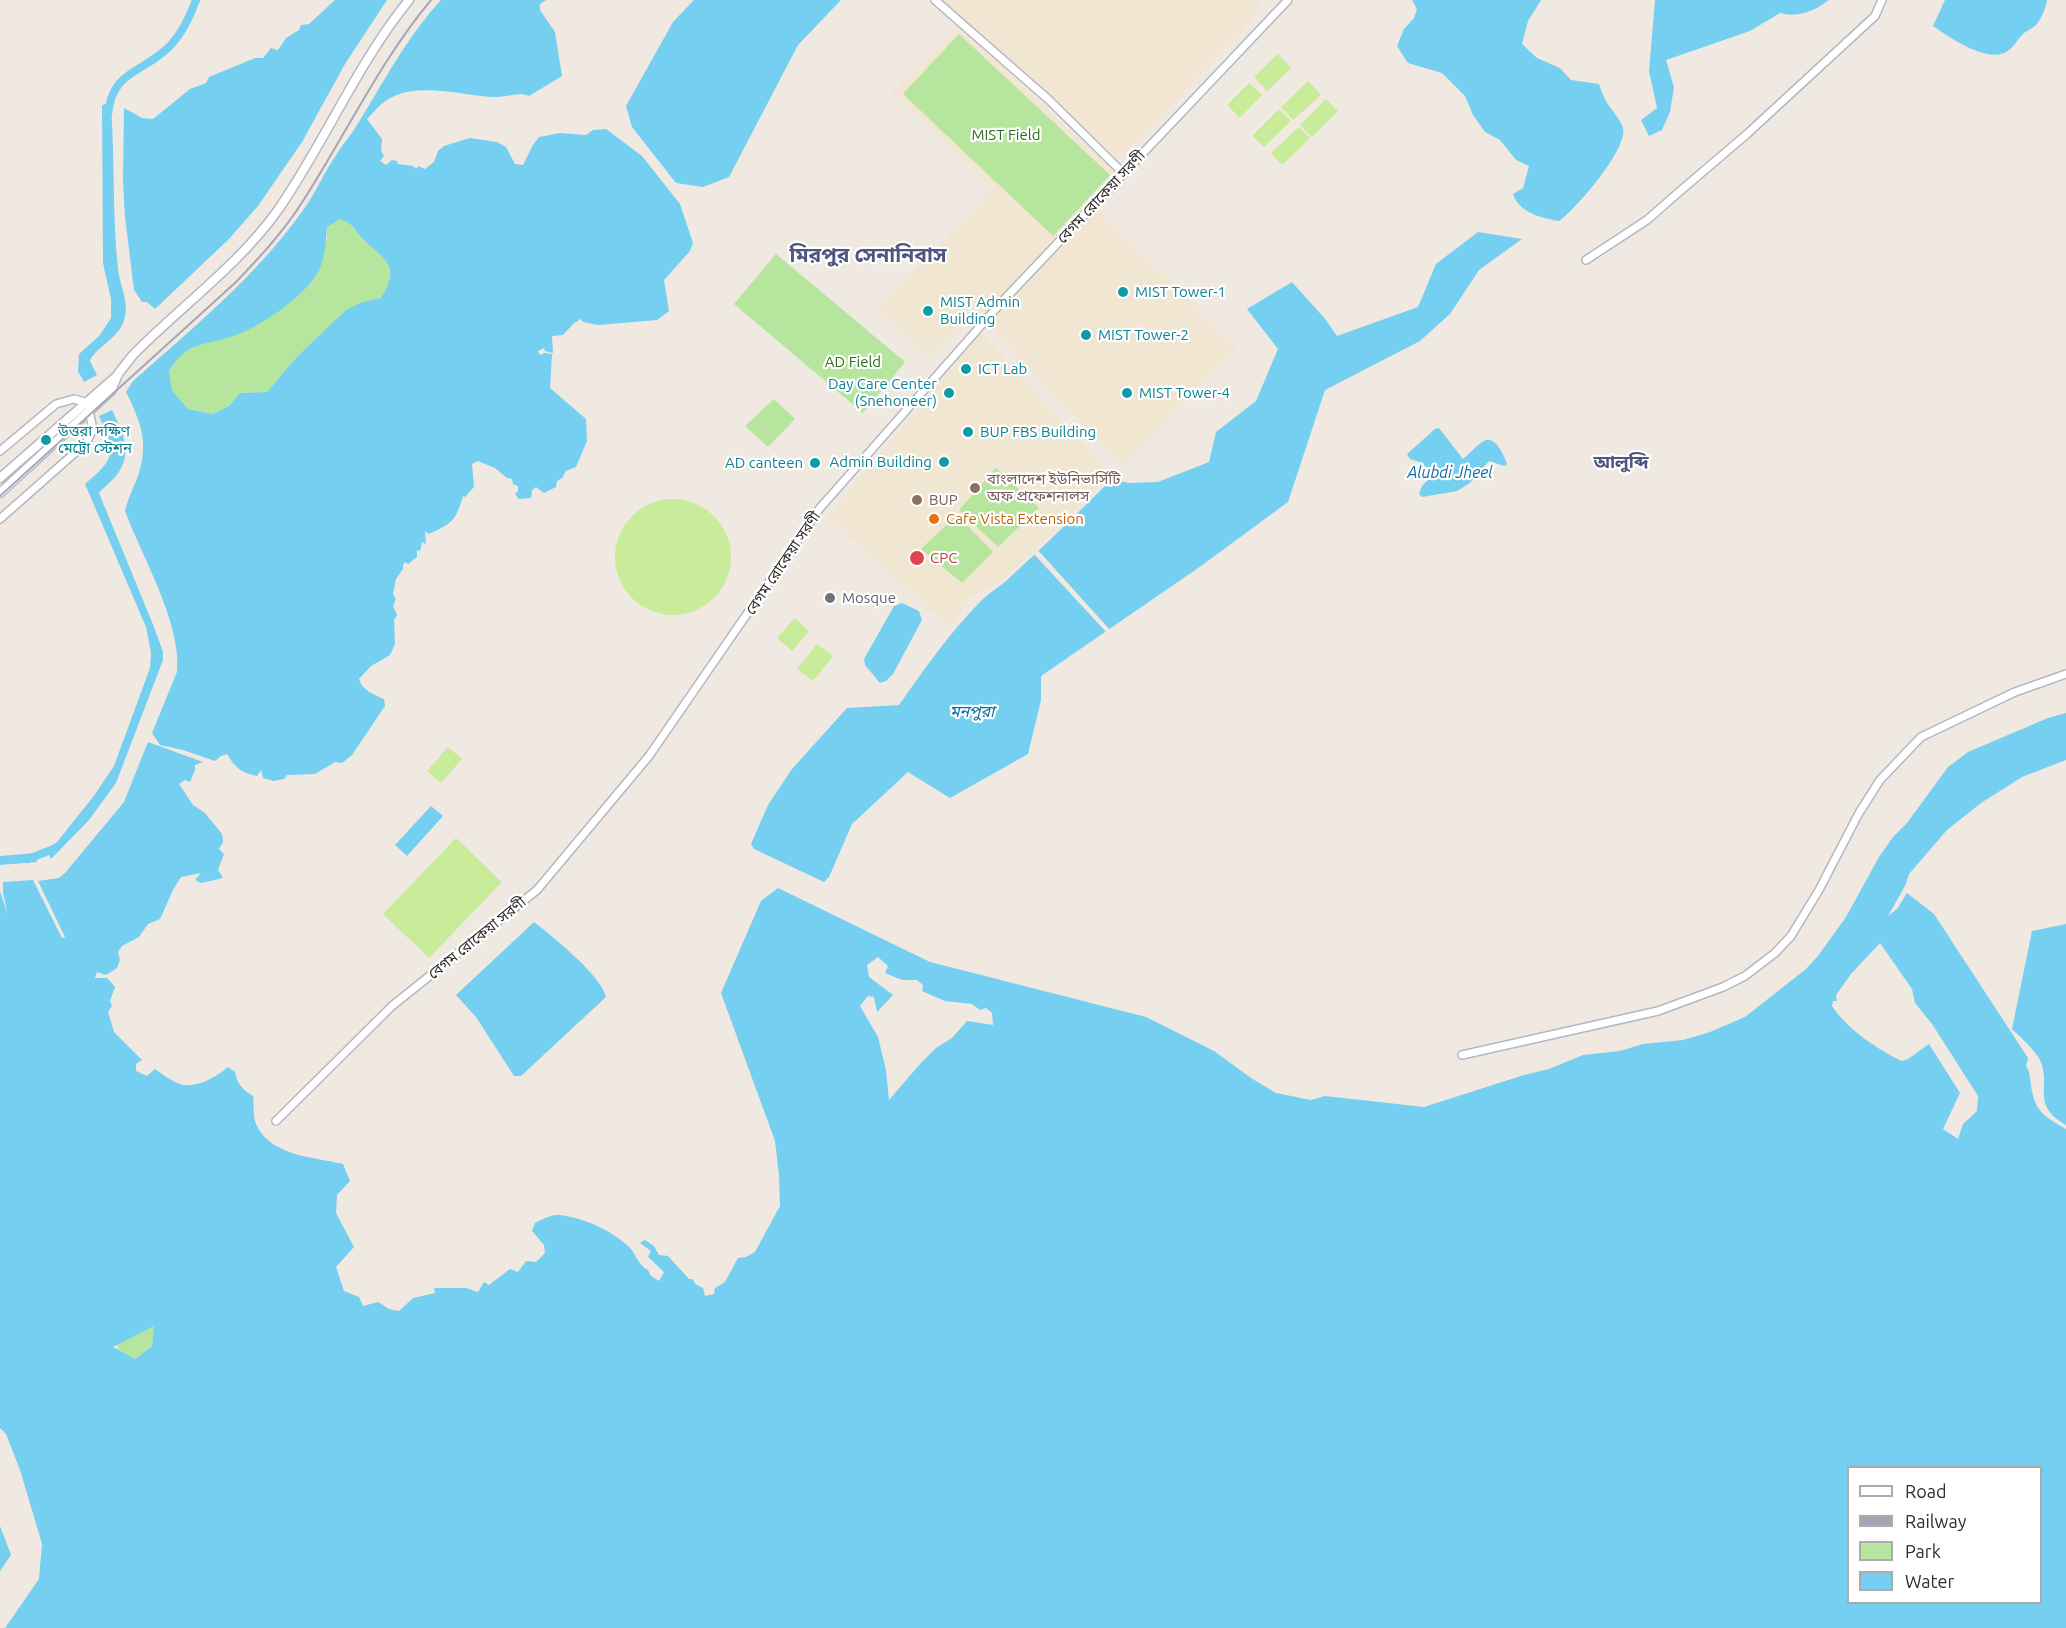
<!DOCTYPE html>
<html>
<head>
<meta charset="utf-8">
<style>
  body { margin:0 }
  #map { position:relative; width:2066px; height:1628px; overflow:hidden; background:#efe9e1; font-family:Ubuntu,sans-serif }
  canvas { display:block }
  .legend { position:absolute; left:1847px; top:1466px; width:195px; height:138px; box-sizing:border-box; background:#fff; border:2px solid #ababab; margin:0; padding:8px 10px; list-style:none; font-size:18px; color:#2e2e2e }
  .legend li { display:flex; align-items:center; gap:12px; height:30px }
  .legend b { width:30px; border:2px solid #ababab }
</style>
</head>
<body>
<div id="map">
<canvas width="2066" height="1628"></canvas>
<ul class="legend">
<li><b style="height:8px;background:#fff"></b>Road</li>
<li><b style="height:8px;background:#a3a6b8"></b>Railway</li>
<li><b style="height:16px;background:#b6e59e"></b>Park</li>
<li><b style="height:16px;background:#75cff0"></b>Water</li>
</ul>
</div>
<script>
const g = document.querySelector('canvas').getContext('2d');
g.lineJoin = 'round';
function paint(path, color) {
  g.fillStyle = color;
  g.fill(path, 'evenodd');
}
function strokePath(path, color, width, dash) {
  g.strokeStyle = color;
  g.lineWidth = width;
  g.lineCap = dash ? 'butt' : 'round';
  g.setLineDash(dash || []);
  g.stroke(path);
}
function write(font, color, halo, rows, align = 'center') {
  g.font = font + ' Ubuntu,"Noto Sans Bengali",sans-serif';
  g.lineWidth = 4.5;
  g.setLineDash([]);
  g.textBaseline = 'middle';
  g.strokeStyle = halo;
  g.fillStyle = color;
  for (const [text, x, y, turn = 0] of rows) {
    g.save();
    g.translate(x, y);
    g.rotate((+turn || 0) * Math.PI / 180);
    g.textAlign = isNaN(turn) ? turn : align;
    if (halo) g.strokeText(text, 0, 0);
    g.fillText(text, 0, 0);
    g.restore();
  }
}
paint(new Path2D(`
  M 943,0 L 1260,0 L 1252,20 L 1119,159 Z
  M 958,23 L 1114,173 L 1089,199 L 1238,348 L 1122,465 L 974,311 L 928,358 L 877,310 L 993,188 L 892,92 Z
  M 981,332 L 1111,475 L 1004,579 L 970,598 L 950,628 L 827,518 Z`), '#f0e6d1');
paint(new Path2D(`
  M 959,34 L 1110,175 L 1053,236 L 903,94 Z
  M 340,218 C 356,226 353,230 364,240 C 386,261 401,267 381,298 L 363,302 L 322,336 L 296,358 L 267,392 L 240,393 L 229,406 L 213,414 L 188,409 L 172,390 L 169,371 C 177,358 182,351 196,345 L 327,240 L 327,227 Z
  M 776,254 L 905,362 L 863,413 L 734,304 Z
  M 774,399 L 795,419 L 768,447 L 745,426 Z
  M 996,468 L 1039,508 L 998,547 L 959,510 Z
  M 957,515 L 993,552 L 962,583 L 921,549 Z
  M 155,1321 L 152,1346 L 135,1359 L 120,1352 L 114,1338 Z`), '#b6e59e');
paint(new Path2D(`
  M 1278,54 L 1291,68 L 1267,91 L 1254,77 Z
  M 1308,81 L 1321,95 L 1293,120 L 1281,107 Z
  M 1249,83 L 1262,95 L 1240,118 L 1227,105 Z
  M 1326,99 L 1338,111 L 1312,137 L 1300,125 Z
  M 1279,109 L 1291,121 L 1264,147 L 1252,136 Z
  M 1299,127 L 1310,138 L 1282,165 L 1271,153 Z
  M615 557a58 58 0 1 1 116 0a58 58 0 1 1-116 0Z
  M 795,618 L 809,631 L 792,651 L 777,638 Z
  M 817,644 L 833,656 L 813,681 L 797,669 Z
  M 448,747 L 462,759 L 441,783 L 427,771 Z
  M 456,838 L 502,882 L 429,958 L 383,914 Z`), '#c9ec9a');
paint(new Path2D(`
  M 335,0 L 387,0 L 345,64 L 302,142 L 258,206 L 229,239 L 155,309 L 147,302 L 142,302 L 134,290 L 125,217 L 123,180 L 124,108 L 142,118 L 153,119 L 190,89 L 206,83 L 209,77 L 255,58 L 263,58 L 271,48 L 278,50 L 286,38 L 299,30 L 301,25 L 309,24 Z
  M 441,0 L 546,0 L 540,4 L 540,10 L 555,32 L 562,76 L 529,96 C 519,91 504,98 492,97 C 462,95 414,81 387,100 C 380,104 373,113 367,119 L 382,139 L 381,151 L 384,156 L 380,161 L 386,165 L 392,160 L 397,161 L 398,164 L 413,166 L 416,169 L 418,166 L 425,169 L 434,162 L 438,151 L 444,146 L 470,138 L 497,142 L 506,147 L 515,164 L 523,165 L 533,145 L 539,137 L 560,133 L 586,135 L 593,130 L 606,129 L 642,156 L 680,204 L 693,243 L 690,251 L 664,280 L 669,311 L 657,320 L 598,325 L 583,322 L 581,319 L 574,323 L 563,335 L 552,336 L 553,353 L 545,351 L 544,348 L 538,351 L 540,355 L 545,353 L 552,354 L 550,388 L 586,419 L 587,441 L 579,460 L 576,467 L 566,471 L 562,478 L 557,481 L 556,487 L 544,493 L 536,487 L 532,490 L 531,498 L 519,499 L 515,494 L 518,491 L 518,486 L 513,484 L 512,479 L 507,478 L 495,468 L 478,461 L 472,464 L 474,487 L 465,497 L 463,496 C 456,520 453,523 429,534 L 425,531 L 426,544 L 422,542 L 420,551 L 417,550 L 417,557 L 408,564 L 405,562 L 403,565 L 403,569 L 396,579 L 393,594 L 396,599 L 393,606 L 397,615 L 394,620 L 395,644 L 390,655 L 371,666 L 359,679 C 362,690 374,695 384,699 L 385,706 L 352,755 L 342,763 L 335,762 L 315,774 L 287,775 L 284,779 L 273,781 L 263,778 L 261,770 L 257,776 C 242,773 235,768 227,754 L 221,756 L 215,761 L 183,750 L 160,745 L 152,733 L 177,672 C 182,624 142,557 125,511 C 128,498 133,489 138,476 C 149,443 141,422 126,392 L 133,381 C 194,327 259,274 306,206 C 317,190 325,171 336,155 C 342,145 351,135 357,125 C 384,82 406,38 441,0 ZM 340,219 C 356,225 353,230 364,240 C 386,261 401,266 381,298 L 363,302 L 346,310 L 296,358 L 267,392 L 240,393 L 229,406 L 213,414 L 188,409 L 172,390 L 169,371 C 187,342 201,346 230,337 C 259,328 303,298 318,272 C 325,260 326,240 327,227 Z
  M 694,0 L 841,0 L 798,45 L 729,177 L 703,187 L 676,183 L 632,127 L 626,106 L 673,22 Z
  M 1412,0 L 1541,0 L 1528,21 L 1522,44 L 1537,58 L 1560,68 L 1571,80 L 1599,84 C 1601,90 1603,96 1606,101 C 1611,110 1620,118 1623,128 C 1628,149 1576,209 1559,221 C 1542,218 1519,213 1513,194 L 1523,188 L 1529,166 L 1516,160 L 1500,140 L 1485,132 L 1473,115 L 1465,96 L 1442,73 L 1408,63 L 1397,46 L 1404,29 L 1414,18 L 1417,9 Z
  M 1655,0 L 1829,0 C 1814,11 1799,18 1780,13 L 1750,31 L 1666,60 L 1674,87 L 1670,112 L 1662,130 L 1649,136 L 1641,120 L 1657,108 L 1649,71 Z
  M 1945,0 L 2047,0 C 2046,7 2041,20 2036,25 C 2033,28 2028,30 2024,33 C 2018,38 2015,46 2009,50 C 1990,66 1949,37 1933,26 Z
  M 106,104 L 111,107 C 115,160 112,215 118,269 C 120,287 131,305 123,323 C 117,339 94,349 90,361 L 97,375 L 84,382 L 78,371 L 79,354 L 99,336 L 111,318 L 111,299 L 103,263 L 102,105 Z
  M 1478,232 L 1522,239 L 1479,270 L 1450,314 L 1420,341 L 1325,390 L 1288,502 L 1201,566 L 1041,676 L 1041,700 L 1028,754 L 950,798 L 908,772 L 852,824 L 829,877 L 824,882 L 754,849 L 751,844 L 768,805 L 792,769 L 847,708 L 899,705 C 925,668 950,632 982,600 C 990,592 1000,587 1007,580 C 1043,547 1077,514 1111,480 L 1130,483 L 1158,482 L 1209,462 L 1216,432 L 1256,401 L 1278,349 L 1247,309 L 1292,282 L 1326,320 L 1337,336 L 1418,307 L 1436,264 Z
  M 112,410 C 123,433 134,453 116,476 C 111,482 104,487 99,493 L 154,627 L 163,652 L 163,660 L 116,783 L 89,820 L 51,859 L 47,849 L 57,842 L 93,797 L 114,766 L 150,668 L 151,653 L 146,627 L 85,484 C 116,458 116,453 99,416 Z
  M 1439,428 L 1463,459 C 1470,454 1478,443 1486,440 C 1496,437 1505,457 1507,464 L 1504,466 L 1489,461 L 1470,483 L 1457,491 L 1422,497 L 1419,494 L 1422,486 L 1431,477 L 1431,471 L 1420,462 L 1410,459 L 1407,454 L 1435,429 Z
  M 902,603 L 919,611 L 922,620 L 893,674 L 886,681 L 880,683 L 865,665 L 864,659 L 894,606 Z
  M 2066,713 L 2066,760 L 2022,777 L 1981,803 L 1947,830 L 1909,874 L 1905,886 L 1888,916 L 1897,909 L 1907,893 L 1934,914 L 2028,1058 L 2026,1066 C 2030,1072 2030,1078 2031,1085 C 2034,1111 2045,1117 2066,1129 L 2066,1628 L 5,1628 L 39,1579 L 42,1544 L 20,1470 L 6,1434 L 0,1428 L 0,891 L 8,916 L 3,893 L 3,882 L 33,880 L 62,938 L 65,937 L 38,881 L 59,878 L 65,873 L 124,802 L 148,742 L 203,762 L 195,765 L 195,770 L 190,782 L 185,780 L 179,784 L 193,805 L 205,813 L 222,834 L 223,842 L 219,849 L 224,854 L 218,870 L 223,878 L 201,883 L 195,880 L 201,873 L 181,877 L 173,890 L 160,919 L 148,924 L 139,937 L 122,946 L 118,952 L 120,960 L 117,968 L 106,975 L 97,972 L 95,978 L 107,978 L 115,987 L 110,1001 L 112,1006 L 108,1012 L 114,1032 L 142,1060 L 136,1064 L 136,1071 L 147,1076 L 155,1069 C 162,1074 171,1081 180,1084 C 196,1089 216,1077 228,1067 L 235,1072 C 237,1084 243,1090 253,1096 C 254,1104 253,1116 256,1124 C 270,1156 313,1157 343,1164 L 350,1181 L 337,1195 L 336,1213 L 354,1247 L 336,1267 L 344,1291 L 359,1297 L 363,1306 L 378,1302 L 389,1309 L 399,1311 L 413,1298 L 435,1293 L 434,1288 L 466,1288 L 478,1292 L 484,1282 L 489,1285 L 510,1269 L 518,1272 L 526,1261 L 536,1262 L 545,1253 L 544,1245 L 532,1231 L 535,1223 C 541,1220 550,1215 557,1215 C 581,1216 613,1231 630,1248 C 637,1256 638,1265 648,1270 L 651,1276 L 659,1281 L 664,1272 L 648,1257 L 651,1251 L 640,1243 L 645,1240 L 654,1246 L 659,1255 L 668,1256 L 689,1279 L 693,1279 L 695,1284 L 703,1288 L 705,1296 L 714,1294 L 715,1288 L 725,1282 L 738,1258 L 746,1257 L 755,1252 L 780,1206 L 779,1176 L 775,1141 L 721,993 L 761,901 L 778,888 L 930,962 L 1146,1017 L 1214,1051 L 1251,1078 L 1276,1093 L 1311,1100 L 1325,1096 L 1424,1107 L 1524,1075 L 1549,1069 L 1583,1055 L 1620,1051 L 1643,1044 L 1683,1040 L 1710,1032 L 1745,1017 L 1806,969 L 1818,956 L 1846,917 L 1879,857 L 1893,837 L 1907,823 L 1948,767 L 1968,752 L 2048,718 ZM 1880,943 L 1912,989 L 1915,1003 L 1932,1024 L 1978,1096 L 1977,1111 L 1963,1124 L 1958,1139 L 1943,1129 L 1960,1093 L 1929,1044 L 1908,1059 L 1902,1061 C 1878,1050 1846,1028 1832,1006 L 1833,1001 L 1837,1001 L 1836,995 L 1851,974 ZM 878,957 L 888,966 L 885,973 L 902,980 L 917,980 L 923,985 L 922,991 L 945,1001 L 972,1004 L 980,1010 L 986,1008 L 992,1013 L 993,1025 L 967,1021 L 952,1038 L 936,1048 L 920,1064 L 889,1100 L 886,1070 L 878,1037 L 860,1006 L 868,996 L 874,997 L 877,1012 L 893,995 L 869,977 L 867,965 ZM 154,1326 L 152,1346 L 135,1359 L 113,1347 ZM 1848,1468 L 2040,1468 L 2040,1602 L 1848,1602 Z
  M 431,806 L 443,816 L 407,856 L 395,845 Z
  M 36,853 L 37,862 L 0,865 L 0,856 Z
  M 534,922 C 552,936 602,976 606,997 L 521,1076 L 514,1076 L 476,1017 L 456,995 Z
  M 2066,924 L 2066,1125 C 2030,1104 2052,1088 2040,1060 C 2034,1049 2021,1038 2012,1029 L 2032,931 Z
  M 0,1526 L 11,1555 L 0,1571 Z`), '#75cff0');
paint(new Path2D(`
  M 1036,548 L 1111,631 L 1107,633 L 1032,552 Z`), '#efe9e1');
strokePath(new Path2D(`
  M 108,115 C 112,71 140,74 168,48 C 182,34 189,18 196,0
  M 28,859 L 56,848`), '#75cff0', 8);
const tertiary = new Path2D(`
  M 935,0 L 1049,100 L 1123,173
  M 1586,260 L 1647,220 L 1679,192 L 1747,134 L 1875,16 L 1882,0
  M 0,451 L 56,404 L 74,399 L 85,402
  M 0,519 L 86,443 L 93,429 L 89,411
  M 1462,1055 L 1658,1011 L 1723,987 L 1745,976 L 1775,953 L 1791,936 L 1819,890 L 1859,813 L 1880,780 L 1921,737 L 2015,692 L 2066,674
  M 276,1121 L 392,1006 L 537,890 L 649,756 L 820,508 L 1000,304 L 1288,0`);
const secondary = new Path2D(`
  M 0,478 L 118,375
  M 0,493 L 111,391 L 118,374 L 133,355 C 181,306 238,266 278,210 C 325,142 357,64 409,0`);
strokePath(tertiary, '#b4b7c1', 10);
strokePath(secondary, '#b4b7c1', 11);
strokePath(tertiary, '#fff', 7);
strokePath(secondary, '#fff', 8);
strokePath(new Path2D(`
  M 0,496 L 236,282 C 260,257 284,231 303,201 C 346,134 380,61 431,0`), '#a3a6b8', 2);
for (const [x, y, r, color] of [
  [1123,292,6,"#0f9aa8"],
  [928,311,6,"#0f9aa8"],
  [1086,335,6,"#0f9aa8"],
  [966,369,6,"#0f9aa8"],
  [949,393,6,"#0f9aa8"],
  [1127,393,6,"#0f9aa8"],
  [968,432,6,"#0f9aa8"],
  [46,440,6,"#0f9aa8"],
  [944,462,6,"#0f9aa8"],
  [815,463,6,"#0f9aa8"],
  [975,488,6,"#8d6e63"],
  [917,500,6,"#8d6e63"],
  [934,519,6,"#e8710a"],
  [917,558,8,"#e0444e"],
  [830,598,6,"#6b7280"]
]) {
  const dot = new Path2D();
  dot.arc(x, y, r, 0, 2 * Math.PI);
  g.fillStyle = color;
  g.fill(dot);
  strokePath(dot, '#fff', 2);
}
write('15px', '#2c6e1b', '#fff', [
  ["MIST Field",1006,135],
  ["AD Field",853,362]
]);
write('15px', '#2e2e2e', '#fff', [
  ["বেগম রোকেয়া সরণী",1101,197,-47],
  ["বেগম রোকেয়া সরণী",783,563,-56],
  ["বেগম রোকেয়া সরণী",477,938,-39]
]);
write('15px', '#0d838f', '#fff', [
  ["MIST Tower-1",1135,292],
  ["MIST Admin",940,302],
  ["Building",940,319],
  ["MIST Tower-2",1098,335],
  ["ICT Lab",978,369],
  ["Day Care Center",937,384,"right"],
  ["(Snehoneer)",937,401,"right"],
  ["MIST Tower-4",1139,393],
  ["উত্তরা দক্ষিণ",58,431],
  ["মেট্রো স্টেশন",58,448],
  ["BUP FBS Building",980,432],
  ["Admin Building",932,462,"right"],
  ["AD canteen",803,463,"right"]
], 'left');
write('15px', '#785e54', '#fff', [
  ["বাংলাদেশ ইউনিভার্সিটি",987,479],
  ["অফ প্রফেশনালস",987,496],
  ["BUP",929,500]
], 'left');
write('15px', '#c56008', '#fff', [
  ["Cafe Vista Extension",946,519]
], 'left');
write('15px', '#be3a42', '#fff', [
  ["CPC",930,558]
], 'left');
write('15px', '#5b616d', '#fff', [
  ["Mosque",842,598]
], 'left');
write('italic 16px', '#0d6fa3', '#fff', [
  ["Alubdi Jheel",1450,473],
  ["মনপুরা",972,712]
]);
write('bold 18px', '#4d5680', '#fff', [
  ["আলুব্দি",1621,462]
]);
write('bold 21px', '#4d5680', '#fff', [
  ["মিরপুর সেনানিবাস",868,255]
]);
</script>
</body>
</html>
